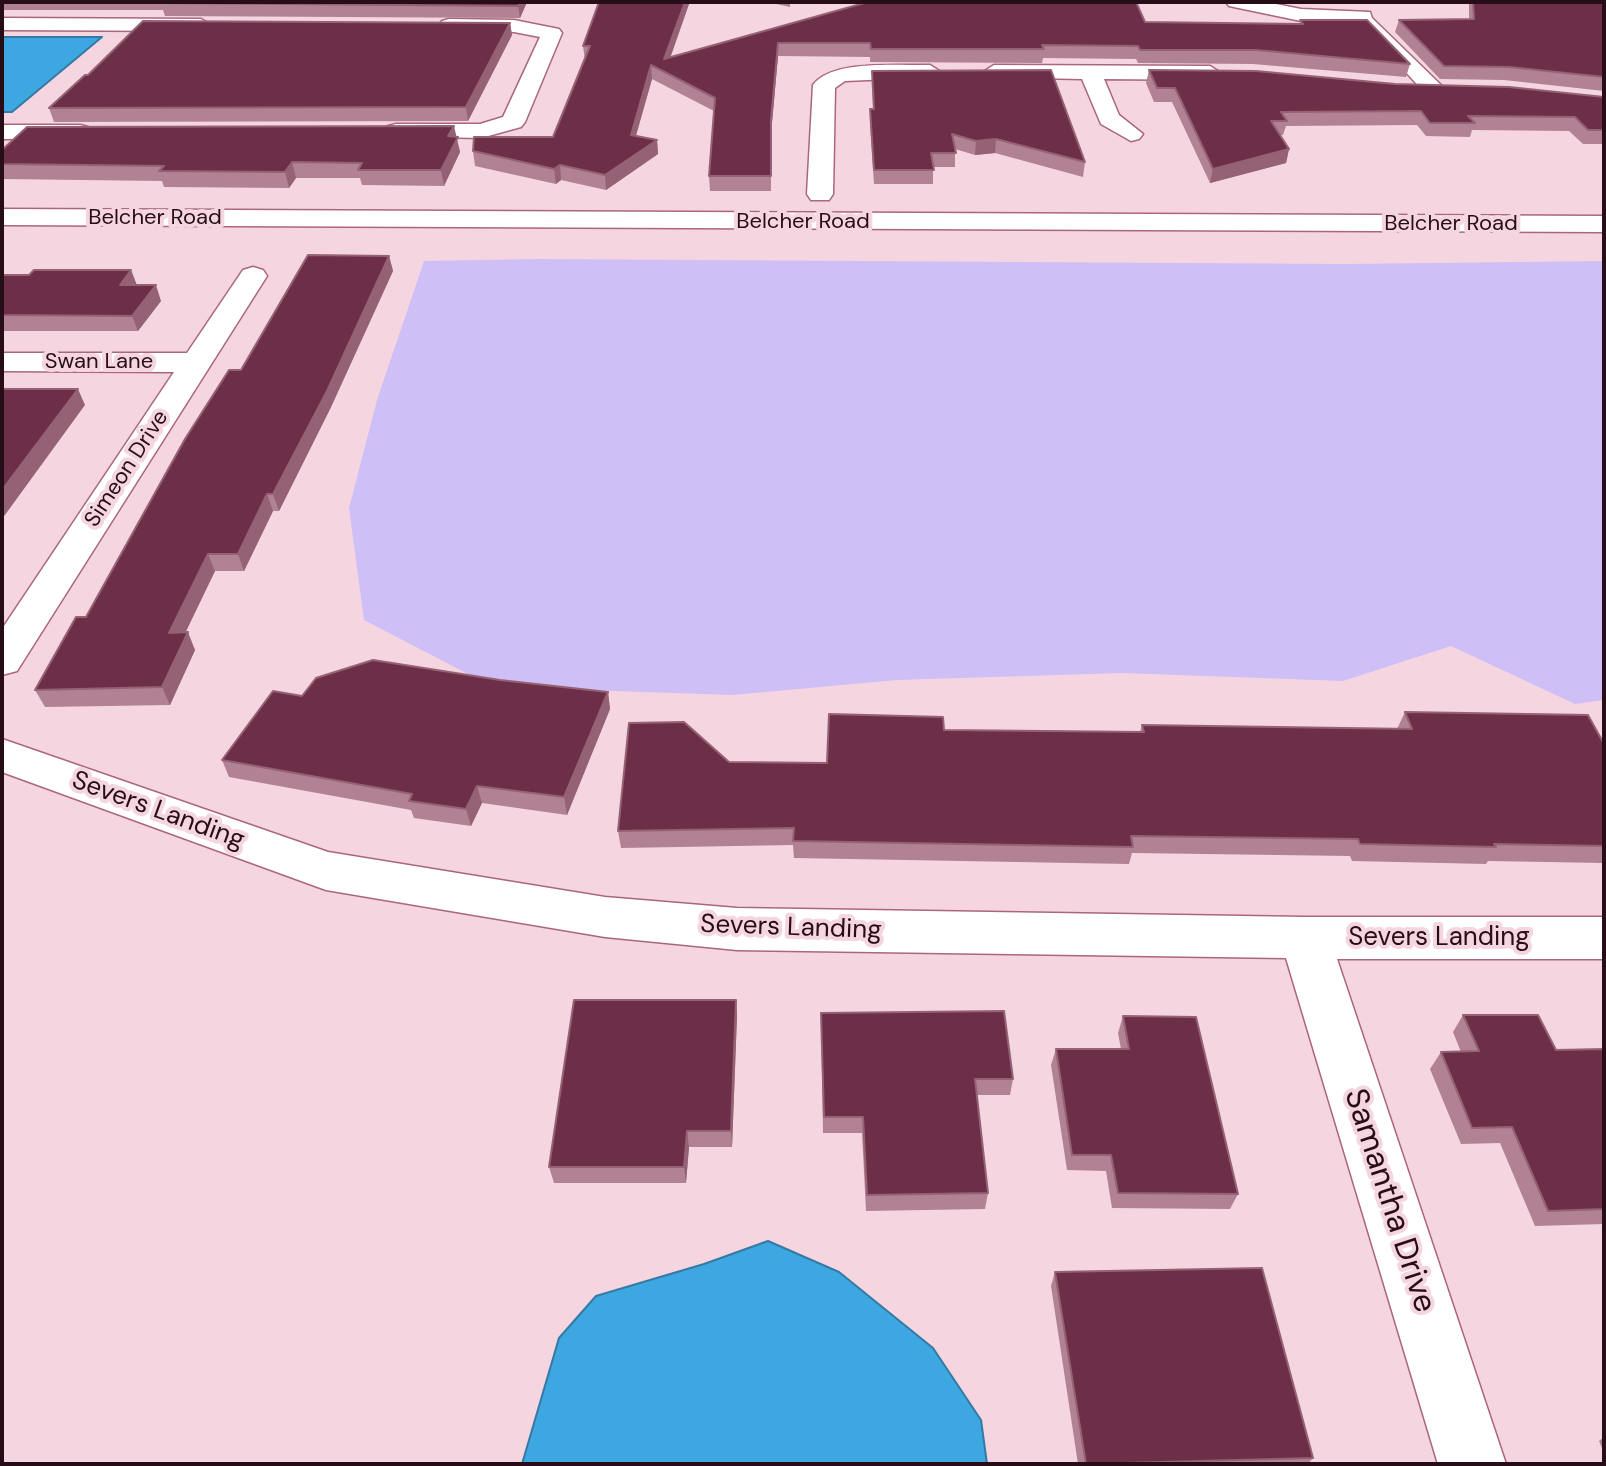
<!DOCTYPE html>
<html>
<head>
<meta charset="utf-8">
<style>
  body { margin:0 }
  #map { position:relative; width:1606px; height:1466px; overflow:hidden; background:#f5d6e0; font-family:"DM Sans",sans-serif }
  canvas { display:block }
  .frame { position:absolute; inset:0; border:4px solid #270d17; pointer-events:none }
</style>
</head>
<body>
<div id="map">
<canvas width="1606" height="1466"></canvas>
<div class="frame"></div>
</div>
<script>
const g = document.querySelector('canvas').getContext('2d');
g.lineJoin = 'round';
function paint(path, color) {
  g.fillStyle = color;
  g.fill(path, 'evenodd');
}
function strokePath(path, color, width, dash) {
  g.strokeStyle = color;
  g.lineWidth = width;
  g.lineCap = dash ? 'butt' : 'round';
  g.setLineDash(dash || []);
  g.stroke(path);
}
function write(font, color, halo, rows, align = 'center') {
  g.font = font + ' "DM Sans",sans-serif';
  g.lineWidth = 8;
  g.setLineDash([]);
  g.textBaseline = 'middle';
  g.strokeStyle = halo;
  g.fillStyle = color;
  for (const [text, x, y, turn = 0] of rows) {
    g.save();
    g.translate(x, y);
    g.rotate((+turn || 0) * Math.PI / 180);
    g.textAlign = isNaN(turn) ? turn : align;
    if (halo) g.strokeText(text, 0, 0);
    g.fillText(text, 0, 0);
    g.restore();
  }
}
paint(new Path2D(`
  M 538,259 L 1345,264 L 1604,261 L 1604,700 L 1575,704 L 1451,646 L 1343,681 L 1123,673 L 897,680 L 733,695 L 493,687 L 364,620 L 349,508 L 377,400 L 424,261 Z`), '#cebff6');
const water = new Path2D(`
  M 2,37 L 102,37 L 12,112 L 2,112 Z
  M 768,1241 L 839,1272 L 933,1348 L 981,1420 L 987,1464 L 522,1464 L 559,1338 L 596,1296 L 704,1264 Z`);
paint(water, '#3da7e1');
strokePath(water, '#3679a4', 2);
const street = new Path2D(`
  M 1226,2 L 1266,2 L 1301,9 L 1370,12 L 1372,18 L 1443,87 L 1432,94 L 1424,92 L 1360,22 L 1301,21 L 1229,6 Z
  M 2,18 L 201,19 L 211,25 L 201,31 L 2,30 Z
  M 449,19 L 514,20 L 559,29 L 562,33 L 525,122 L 521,127 L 481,138 L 388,136 L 384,131 L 388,126 L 396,124 L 480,124 L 503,117 L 540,37 L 514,32 L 442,29 L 439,25 L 442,21 Z
  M 930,65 L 941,72 L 938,77 L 845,81 L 835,88 L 833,194 L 829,200 L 811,200 L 807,194 L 813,85 C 832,59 899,66 930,65 Z
  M 994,65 L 1210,66 L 1221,73 L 1210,80 L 1104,79 L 1119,115 L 1143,134 L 1139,139 L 1131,141 L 1101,124 L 1082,79 L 986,77 L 983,72 Z
  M 2,125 L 80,125 L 88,127 L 92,132 L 88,137 L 80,139 L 2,139 Z
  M 253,267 L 263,270 L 267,276 L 17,671 L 2,675 L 2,629 L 174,372 L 2,371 L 2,353 L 187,353 L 243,270 Z
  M 2,739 L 328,852 L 605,897 L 737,908 L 1305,917 L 1604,917 L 1604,959 L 1337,959 L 1506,1464 L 1438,1464 L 1286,958 L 737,950 L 605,937 L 326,890 L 2,772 Z`);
const secondary = new Path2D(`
  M 2,209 L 1604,216 L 1604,232 L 2,225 Z`);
strokePath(street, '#aa667e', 3);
strokePath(secondary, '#aa667e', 3);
paint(street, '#fff');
paint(secondary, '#fff');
paint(new Path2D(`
  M 2,2 L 527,2 L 520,18 L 165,16 L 163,10 L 2,10 Z
  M 767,2 L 790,2 L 790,7 Z
  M 868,2 L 1145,22 L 1300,24 L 1300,20 L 1410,64 L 1406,77 L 1253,64 L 1138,63 L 1136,59 L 1043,58 L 1042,63 L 870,62 L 870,57 L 778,56 L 771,134 L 771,191 L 710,191 L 709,176 L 714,111 L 652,79 L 636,136 L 657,140 L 658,154 L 606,190 L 561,180 L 556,184 L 475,166 L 473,151 L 553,137 L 585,60 L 583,46 L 689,4 L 670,57 Z
  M 1469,2 L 1604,2 L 1604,91 L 1504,80 L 1440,79 L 1395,32 L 1399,20 L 1469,19 Z
  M 510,23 L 512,35 L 468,121 L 54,122 L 49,108 Z
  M 1149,70 L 1604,97 L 1604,144 L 1583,144 L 1569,131 L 1472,130 L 1470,137 L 1426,136 L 1417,125 L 1286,126 L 1283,135 L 1280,135 L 1289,149 L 1286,163 L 1210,183 L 1172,102 L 1154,102 L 1146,83 Z
  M 872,71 L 1085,162 L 1083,177 L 995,153 L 975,155 L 955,149 L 955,167 L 933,167 L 933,184 L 874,184 L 870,123 L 870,109 L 873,109 Z
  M 456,137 L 460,152 L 444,186 L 362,185 L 360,178 L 296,178 L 289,188 L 164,187 L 162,181 L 2,179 L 2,150 Z
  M 389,256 L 393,271 L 331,407 L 279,511 L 273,511 L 244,571 L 215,571 L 185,633 L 195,650 L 170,705 L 45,707 L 35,690 L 86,617 L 241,370 Z
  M 131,270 L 137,285 L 161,301 L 138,331 L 2,331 L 2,275 L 29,275 Z
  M 500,680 L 608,692 L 610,709 L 567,815 L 482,803 L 471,826 L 414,818 L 411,810 L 229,777 L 222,760 L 302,696 Z
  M 1405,712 L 1604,744 L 1604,863 L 1488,861 L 1486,864 L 1352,861 L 1350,856 L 1132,853 L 1129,864 L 794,858 L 793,845 L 621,848 L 618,831 L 729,762 L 827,763 L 944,730 L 1140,732 L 1142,725 L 1397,729 Z
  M 736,1000 L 737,1016 L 732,1147 L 689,1147 L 686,1183 L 554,1183 L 549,1167 Z
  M 821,1013 L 1013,1079 L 1010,1095 L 977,1095 L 988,1193 L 985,1209 L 866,1211 L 862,1133 L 823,1133 Z
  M 1463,1015 L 1556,1050 L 1604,1049 L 1604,1224 L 1535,1226 L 1500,1143 L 1461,1144 L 1430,1069 L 1441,1052 L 1461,1052 L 1453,1032 Z
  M 1123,1016 L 1238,1194 L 1230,1209 L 1112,1208 L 1106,1171 L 1067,1170 L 1051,1065 L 1056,1049 L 1121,1049 L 1118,1033 Z
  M 1055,1272 L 1313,1458 L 1308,1464 L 1078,1464 L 1051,1286 Z
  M 1604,1437 L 1604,1453 L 1599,1441 Z`), '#b08294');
paint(new Path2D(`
  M 520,2 L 527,2 L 520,18 L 518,6 Z
  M 685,2 L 689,2 L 689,4 L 665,73 L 664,59 Z
  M 510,23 L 512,35 L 468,121 L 466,107 Z
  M 778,43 L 778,56 L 771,134 L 771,191 L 771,120 Z
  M 651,65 L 652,79 L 632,149 L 631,135 Z
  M 454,126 L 460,152 L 444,186 L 441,170 L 448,136 Z
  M 996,139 L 995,153 L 975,155 L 976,141 Z
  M 657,140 L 658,154 L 606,190 L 605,175 Z
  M 1289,149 L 1286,163 L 1210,183 L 1213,169 Z
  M 292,162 L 296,178 L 289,188 L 285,172 Z
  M 560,165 L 561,180 L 556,184 L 554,169 Z
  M 389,256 L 393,271 L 331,407 L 279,511 L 273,494 Z
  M 131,270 L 137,286 L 120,285 Z
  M 156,285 L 161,301 L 138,331 L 132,316 Z
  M 78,389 L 85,405 L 2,519 L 2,490 Z
  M 267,494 L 273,511 L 244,571 L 238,554 Z
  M 208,554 L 215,571 L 177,650 L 169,633 Z
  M 188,632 L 195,650 L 170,705 L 162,687 Z
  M 608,692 L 610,709 L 567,815 L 564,797 Z
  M 477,786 L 482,803 L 471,826 L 466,809 Z
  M 736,1000 L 737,1016 L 732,1147 L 731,1131 Z
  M 687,1131 L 689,1147 L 686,1183 L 684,1167 Z`), '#956175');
const building = new Path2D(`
  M 162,2 L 520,2 L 518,6 L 161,3 Z
  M 599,2 L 685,2 L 664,59 L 868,2 L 1136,2 L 1145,22 L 1303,24 L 1300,20 L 1367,20 L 1410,64 L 1256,50 L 1140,50 L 1138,46 L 1042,45 L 1044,49 L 871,49 L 870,43 L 778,43 L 771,120 L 771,176 L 709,176 L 715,98 L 651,65 L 631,135 L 657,140 L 605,175 L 560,165 L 554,169 L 473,151 L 474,137 L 553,137 L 590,46 L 583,46 Z
  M 1473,2 L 1604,2 L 1604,77 L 1509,67 L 1444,66 L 1399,20 L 1474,19 Z
  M 143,21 L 510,23 L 466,107 L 49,108 L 85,75 L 88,75 Z
  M 1051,70 L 1085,162 L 996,139 L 976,141 L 952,134 L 956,153 L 931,153 L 934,170 L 874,170 L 870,109 L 874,109 L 872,71 Z
  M 1149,70 L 1256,71 L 1395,84 L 1509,87 L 1604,97 L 1604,130 L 1588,130 L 1575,117 L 1468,116 L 1475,123 L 1430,123 L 1421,111 L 1281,112 L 1287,121 L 1271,121 L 1289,149 L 1213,169 L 1175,88 L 1157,88 Z
  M 454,126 L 448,136 L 458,137 L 441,170 L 358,170 L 362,163 L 292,162 L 285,172 L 159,171 L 164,166 L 2,164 L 2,150 L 27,127 Z
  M 308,255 L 389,256 L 327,391 L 273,494 L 267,494 L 238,554 L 208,554 L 169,633 L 188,632 L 162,687 L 35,690 L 76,617 L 86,617 L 185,439 L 229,370 L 241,370 Z
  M 34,270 L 131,270 L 120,285 L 156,285 L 132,316 L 2,315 L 2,275 L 29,275 Z
  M 2,389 L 78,389 L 2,490 Z
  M 373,660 L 500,680 L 608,692 L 564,797 L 477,786 L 466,809 L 409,801 L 412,794 L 222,760 L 273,691 L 302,696 L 316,678 Z
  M 1405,712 L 1588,715 L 1604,744 L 1604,846 L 1494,844 L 1496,847 L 1360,844 L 1358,839 L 1131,836 L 1133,847 L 793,841 L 794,828 L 618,831 L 629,723 L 684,722 L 729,762 L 827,763 L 829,714 L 943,717 L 944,730 L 1144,732 L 1142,725 L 1412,729 Z
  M 574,1000 L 736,1000 L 731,1131 L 687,1131 L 684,1167 L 549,1167 Z
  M 1004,1011 L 1013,1079 L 975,1079 L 988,1193 L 867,1195 L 863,1117 L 824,1117 L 821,1013 Z
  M 1463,1015 L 1538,1015 L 1556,1050 L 1604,1049 L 1604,1209 L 1548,1211 L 1512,1127 L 1472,1128 L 1441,1052 L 1479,1051 Z
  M 1123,1016 L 1196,1017 L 1238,1194 L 1118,1193 L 1111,1155 L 1072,1155 L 1056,1049 L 1129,1049 Z
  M 1262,1268 L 1313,1458 L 1086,1464 L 1055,1272 Z`);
paint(building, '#6c2f47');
strokePath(building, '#956175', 2);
write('22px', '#270d17', '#f5d6e0', [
  ["Belcher Road",155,218],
  ["Belcher Road",803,222],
  ["Belcher Road",1451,224],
  ["Swan Lane",99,362],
  ["Simeon Drive",127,469,-57]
]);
write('26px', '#270d17', '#f5d6e0', [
  ["Severs Landing",158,811,20],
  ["Severs Landing",791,928,2],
  ["Severs Landing",1439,938]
]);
write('32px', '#270d17', '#f5d6e0', [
  ["Samantha Drive",1389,1201,72]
]);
</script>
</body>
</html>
